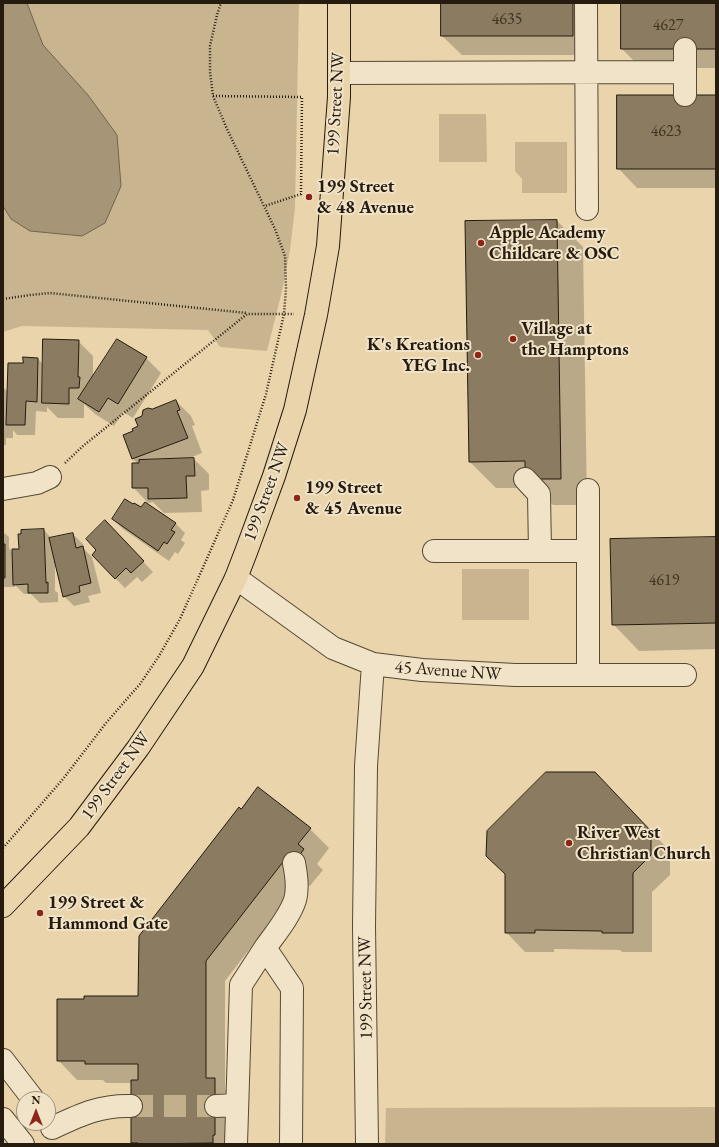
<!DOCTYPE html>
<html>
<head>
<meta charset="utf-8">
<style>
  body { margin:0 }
  #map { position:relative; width:719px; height:1147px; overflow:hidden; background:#e9d4ab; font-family:"EB Garamond",serif }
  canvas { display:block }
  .frame { position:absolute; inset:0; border:4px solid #251b0e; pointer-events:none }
  .north { position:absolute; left:16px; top:1091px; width:40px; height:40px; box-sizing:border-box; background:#f1e3c8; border:1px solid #9f937e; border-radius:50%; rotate:0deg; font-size:11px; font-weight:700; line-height:16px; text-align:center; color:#251b0e }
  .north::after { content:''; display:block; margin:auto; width:14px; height:18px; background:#8f2418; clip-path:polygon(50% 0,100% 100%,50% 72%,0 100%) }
</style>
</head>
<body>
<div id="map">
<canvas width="719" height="1147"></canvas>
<div class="frame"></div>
<div class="north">N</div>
</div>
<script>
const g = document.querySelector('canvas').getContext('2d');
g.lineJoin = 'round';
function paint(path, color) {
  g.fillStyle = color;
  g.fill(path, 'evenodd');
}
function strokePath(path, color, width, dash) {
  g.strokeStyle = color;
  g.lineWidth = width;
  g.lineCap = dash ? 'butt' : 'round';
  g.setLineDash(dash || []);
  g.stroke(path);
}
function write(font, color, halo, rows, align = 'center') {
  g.font = font + ' "EB Garamond",serif';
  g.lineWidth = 4;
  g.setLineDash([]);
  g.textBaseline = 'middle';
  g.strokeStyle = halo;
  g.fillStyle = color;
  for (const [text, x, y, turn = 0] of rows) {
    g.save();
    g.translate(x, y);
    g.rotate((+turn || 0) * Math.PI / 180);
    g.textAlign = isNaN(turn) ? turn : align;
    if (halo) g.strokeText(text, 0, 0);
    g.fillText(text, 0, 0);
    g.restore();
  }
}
paint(new Path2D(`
  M 27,3 L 299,3 L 295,208 L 290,250 L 282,291 L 267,351 L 220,347 L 208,330 L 22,326 L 3,332 L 3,206 L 11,219 L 88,95 L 42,45 Z
  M 439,114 L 486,114 L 487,162 L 439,162 Z
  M 515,142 L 567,142 L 567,193 L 522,193 L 522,179 L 515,171 Z
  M 462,569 L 529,569 L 529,620 L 462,620 Z
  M 716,1107 L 716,1144 L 385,1144 L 386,1108 Z`), '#c8b590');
const water = new Path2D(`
  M 3,3 L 27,3 L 43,45 L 88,95 L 117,135 L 121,186 L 105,223 L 82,236 L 30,231 L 11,219 L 3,206 Z`);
paint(water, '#a69576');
strokePath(water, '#72644c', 1);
paint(new Path2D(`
  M 442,3 L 592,3 L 592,55 L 462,55 L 442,36 Z
  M 622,3 L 716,3 L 716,68 L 641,68 L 622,49 Z
  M 716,96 L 716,188 L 637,188 L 618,168 Z
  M 557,221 L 583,247 L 587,505 L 553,505 L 535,488 L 496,488 L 470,462 Z
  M 117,340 L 146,358 L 161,373 L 133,418 L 123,412 L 114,426 L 95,414 L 84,404 L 84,418 L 58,418 L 47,407 L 47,412 L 36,411 L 35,435 L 17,435 L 13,430 L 13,438 L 6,438 L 6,445 L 4,445 L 4,454 L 3,454 L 3,387 L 8,392 L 24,364 L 38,359 L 44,365 L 78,341 L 93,356 L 93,378 Z
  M 176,401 L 191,416 L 195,425 L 192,426 L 202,453 L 187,459 L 194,459 L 209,474 L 209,490 L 201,491 L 202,512 L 164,513 L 153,502 L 148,503 L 133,487 L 138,464 L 133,459 L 124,436 L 134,432 L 152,410 Z
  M 134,506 L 175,523 L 185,533 L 181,540 L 185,543 L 178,554 L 175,552 L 169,561 L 123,529 L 113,519 Z
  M 44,530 L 52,539 L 73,534 L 83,544 L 84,549 L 92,557 L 101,593 L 88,596 L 90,602 L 74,606 L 64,596 L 55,561 L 55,591 L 58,593 L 58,602 L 40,603 L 31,594 L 24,594 L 15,585 L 15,587 L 3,587 L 3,594 L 3,532 L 9,537 L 9,548 L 13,553 L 20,550 Z
  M 115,532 L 153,572 L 142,582 L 137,577 L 125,588 L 115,578 Z
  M 716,538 L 716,649 L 639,651 L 613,624 Z
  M 614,793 L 670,851 L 670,875 L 652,892 L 652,952 L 622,952 L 620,950 L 554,949 L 554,952 L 525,952 L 506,932 Z
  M 241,810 L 310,829 L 329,848 L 317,864 L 323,870 L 313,882 L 310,886 L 302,881 L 225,981 L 225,1089 L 234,1099 L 234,1144 L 134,1144 L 132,1142 L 132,1083 L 106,1083 L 103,1080 L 77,1080 L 58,1060 L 139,997 Z`), '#0003');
const building = new Path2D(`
  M 441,3 L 573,3 L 573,36 L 441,36 Z
  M 621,3 L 716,3 L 716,49 L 621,49 Z
  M 617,95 L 716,95 L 716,169 L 617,169 Z
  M 557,220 L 561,479 L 525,479 L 525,461 L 469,462 L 465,221 Z
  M 43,339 L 79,340 L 78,377 L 80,377 L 79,388 L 69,388 L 69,404 L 42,403 Z
  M 117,339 L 147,357 L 118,404 L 108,398 L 99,412 L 78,399 Z
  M 23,357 L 38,358 L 37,402 L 26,401 L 25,425 L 6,425 L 8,363 L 23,363 Z
  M 176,400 L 180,410 L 177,411 L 188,438 L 132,459 L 123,435 L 133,431 L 132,429 L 138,426 L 135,419 L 142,416 L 143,410 L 148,408 L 152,409 Z
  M 194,458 L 195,476 L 186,476 L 187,498 L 148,499 L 148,488 L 132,488 L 132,463 L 139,463 L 139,460 Z
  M 125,499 L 133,504 L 134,503 L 141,507 L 145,502 L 176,523 L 171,530 L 175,532 L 167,544 L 164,542 L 158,551 L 112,519 Z
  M 105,520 L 144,561 L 131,573 L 126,568 L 115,579 L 92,555 L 96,550 L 86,539 Z
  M 44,529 L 46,583 L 48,582 L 48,593 L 28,593 L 28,584 L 13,585 L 12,549 L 19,549 L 18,534 L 21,534 L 21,530 Z
  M 73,533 L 76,548 L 83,546 L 91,583 L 79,586 L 80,592 L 63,597 L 49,538 Z
  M 716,537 L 716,623 L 612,625 L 610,539 Z
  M 3,544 L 5,544 L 5,578 L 3,578 Z
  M 546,772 L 595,772 L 651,831 L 651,855 L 633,873 L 633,933 L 602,933 L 602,931 L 535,930 L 535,933 L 505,933 L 505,874 L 486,856 L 487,831 Z
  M 258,787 L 311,828 L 298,844 L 304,849 L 294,863 L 290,868 L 283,862 L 206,961 L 206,1078 L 215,1078 L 215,1135 L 213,1135 L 213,1143 L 138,1144 L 138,1143 L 131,1143 L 131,1080 L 138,1080 L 138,1064 L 85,1064 L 85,1061 L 57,1061 L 57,999 L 84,999 L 84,996 L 138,996 L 139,936 L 239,807 L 241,809 Z`);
paint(building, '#8b7b60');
strokePath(building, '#251b0e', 1);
strokePath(new Path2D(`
  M 131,1106 L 216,1106`), '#c2af8c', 22, [22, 11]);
const minor = new Path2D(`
  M 586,3 L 587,209
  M 339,73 L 685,72
  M 685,95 L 685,49
  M 525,479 L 539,494 L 540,551
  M 3,489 L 37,483 L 50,477
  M 434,551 L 588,551
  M 236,578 L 333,648 L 373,664 L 422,670 L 515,675 L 685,675
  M 588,675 L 588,490
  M 3,1060 L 33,1099
  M 216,1106 L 237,1105
  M 3,1119 L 23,1144
  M 52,1128 C 80,1115 100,1105 131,1106
  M 236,1144 L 241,985 L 265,948
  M 291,1144 L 292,988 L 265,948 C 275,934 290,916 295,900 C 298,890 296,873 294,863
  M 367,1144 L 364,926 L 366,766 L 373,664`);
const major = new Path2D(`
  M 3,906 L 79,827 L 138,748 L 193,666 L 236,578 L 246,552 L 274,476 L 295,410 L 316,315 L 328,246 L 339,97 L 339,3`);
strokePath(minor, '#564935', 24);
strokePath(major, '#251b0e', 24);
strokePath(new Path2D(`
  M 213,96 L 302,97 L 301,194 L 265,206
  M 3,299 L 30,295 L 50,293 L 247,313
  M 65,463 L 83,446 L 247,314 L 294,314
  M 3,848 L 63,779 L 106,723 L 140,684 L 159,656 L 180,619 L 233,500 L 266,394 L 284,314 L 286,289 L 285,256 L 275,229 L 227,129 L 213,96 L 210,72 L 210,46 L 217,15 L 221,3`), '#251b0e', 2.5, [1, 2]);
strokePath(minor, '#f1e3c8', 22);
strokePath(major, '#e9d4ab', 22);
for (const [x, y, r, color] of [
  [309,197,4,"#8f2418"],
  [481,243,4,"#8f2418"],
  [513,339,4,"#8f2418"],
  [478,355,4,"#8f2418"],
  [297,498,4,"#8f2418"],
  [569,843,4,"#8f2418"],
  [40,913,4,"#8f2418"]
]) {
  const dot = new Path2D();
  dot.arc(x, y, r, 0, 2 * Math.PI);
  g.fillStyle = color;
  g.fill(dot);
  strokePath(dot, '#f1e3c8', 1.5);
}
write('16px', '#3e3322', null, [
  ["4635",507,20],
  ["4627",668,26],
  ["4623",666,132],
  ["4619",664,581]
]);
write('18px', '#251b0e', '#f1e3c8', [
  ["199 Street NW",336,104,-87],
  ["199 Street NW",267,492,-70],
  ["45 Avenue NW",448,671,4],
  ["199 Street NW",116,776,-54],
  ["199 Street NW",366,988,-91]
]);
write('bold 18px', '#251b0e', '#f1e3c8', [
  ["199 Street",317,187],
  ["& 48 Avenue",317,208],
  ["Apple Academy",489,233],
  ["Childcare & OSC",489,254],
  ["Village at",521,329],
  ["the Hamptons",521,350],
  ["K's Kreations",470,345,"right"],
  ["YEG Inc.",470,366,"right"],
  ["199 Street",305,488],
  ["& 45 Avenue",305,509],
  ["River West",577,833],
  ["Christian Church",577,854],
  ["199 Street &",48,903],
  ["Hammond Gate",48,924]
], 'left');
</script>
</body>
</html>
